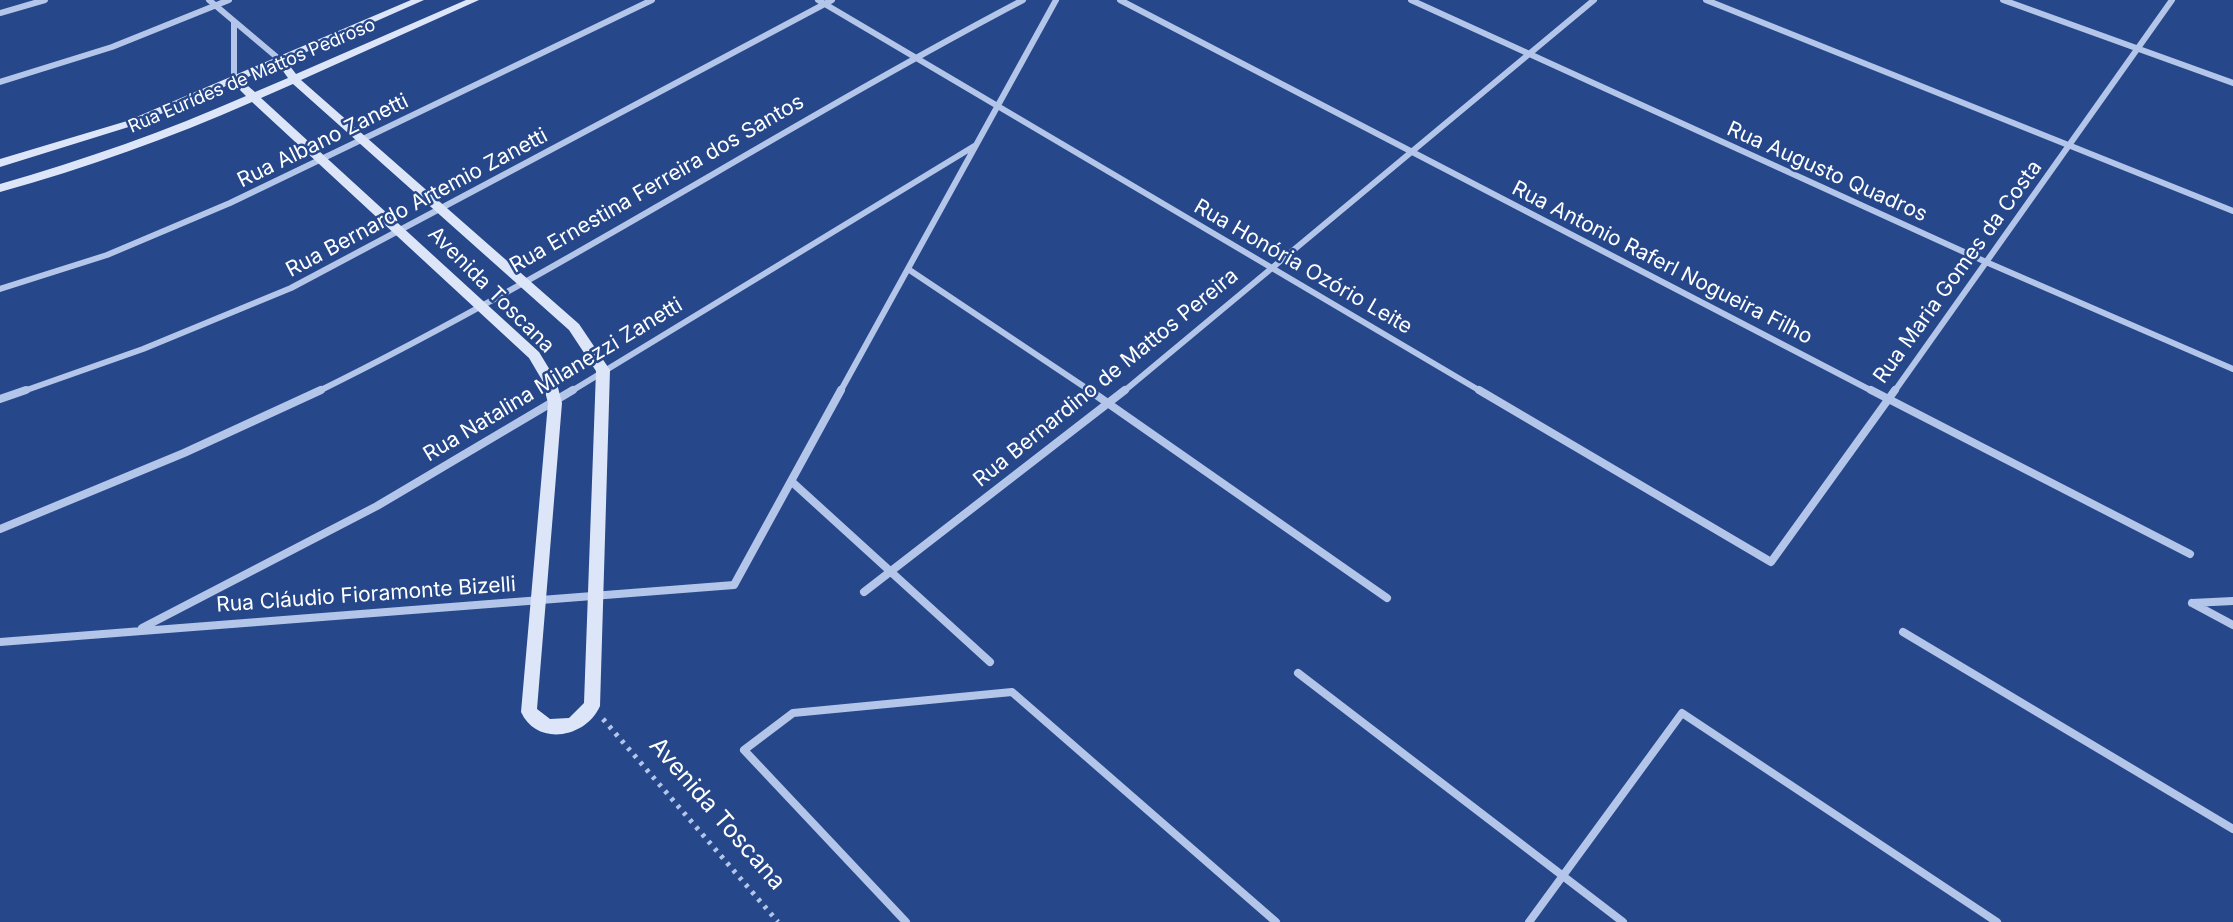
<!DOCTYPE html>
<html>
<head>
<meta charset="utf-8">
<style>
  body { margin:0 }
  canvas { display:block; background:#26478a }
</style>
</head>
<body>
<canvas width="2233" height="922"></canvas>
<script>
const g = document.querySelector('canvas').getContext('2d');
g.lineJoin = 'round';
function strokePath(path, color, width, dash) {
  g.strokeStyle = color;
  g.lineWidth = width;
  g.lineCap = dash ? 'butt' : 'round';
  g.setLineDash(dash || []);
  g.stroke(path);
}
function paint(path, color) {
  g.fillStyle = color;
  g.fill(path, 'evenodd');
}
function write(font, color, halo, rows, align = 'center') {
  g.font = font + ' Inter,sans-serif';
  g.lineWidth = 5;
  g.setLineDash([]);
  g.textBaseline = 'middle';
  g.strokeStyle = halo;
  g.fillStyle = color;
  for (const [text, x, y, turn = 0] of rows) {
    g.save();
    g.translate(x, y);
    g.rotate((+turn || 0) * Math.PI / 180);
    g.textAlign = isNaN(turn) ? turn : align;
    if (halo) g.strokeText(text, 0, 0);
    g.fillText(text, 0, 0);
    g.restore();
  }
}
strokePath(new Path2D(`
  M 603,719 L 778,922`), '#b3c6e9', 5, [3.5, 6]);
strokePath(new Path2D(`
  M 209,0 L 279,59
  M 818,0 L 1482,392
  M 1120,0 L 1874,392
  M 1411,0 L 1986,262 L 2233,369
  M 1706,0 L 2233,211
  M 2003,0 L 2233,83
  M 0,13 L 45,0
  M 234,22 L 234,79
  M 0,82 L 112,47 L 229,0
  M 908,269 L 1092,392
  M 0,289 L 107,255 L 230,203 L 652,0
  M 21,392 L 143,349 L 291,288 L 832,0
  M 317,392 C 559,273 785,125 1023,0
  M 570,392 L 976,145
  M 840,392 L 1056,0
  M 1123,392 L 1594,0
  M 1894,392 L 2172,0`), '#b3c6e9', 6);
strokePath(new Path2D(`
  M 1089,390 L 1387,598
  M 1479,390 L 1771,562 L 1895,390
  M 1871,390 L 2190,554
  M 0,399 L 26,390
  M 791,481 L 990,662
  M 0,529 L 184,453 L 321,390
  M 864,592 L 1125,390
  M 2192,603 L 2233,625
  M 2192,603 L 2233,601
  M 142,628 L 377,506 L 573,390
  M 1903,632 L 2233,829
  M 0,642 L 734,585 L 841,390
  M 1298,673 L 1623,922
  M 906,922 L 744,750 L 793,713 L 1012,692 L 1276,922
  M 1529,922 L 1682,713 L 1997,922`), '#b3c6e9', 8);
paint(new Path2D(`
  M 411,0 L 424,0 L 286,61 L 296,74 L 466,0 L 479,0 L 301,80 L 579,324 L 610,370 L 600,706 C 586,738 537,747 521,712 L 548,403 L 542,380 L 529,358 L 252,102 C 170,138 86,168 0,192 L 0,184 C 84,160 166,131 246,96 L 233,83 L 135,125 L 0,167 L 0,159 L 127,121 ZM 278,64 L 288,78 L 255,92 L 241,80 ZM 293,84 L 569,330 L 596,371 L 584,703 L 569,718 L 550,719 L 537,709 L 562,403 L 556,380 L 539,352 L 261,98 Z`), '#dde6f8');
write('18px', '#fff', '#26478a', [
  ["Rua Eurídes de Mattos Pedroso",252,76,-23]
]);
write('21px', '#fff', '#26478a', [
  ["Rua Albano Zanetti",323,141,-26],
  ["Rua Augusto Quadros",1827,172,24],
  ["Rua Ernestina Ferreira dos Santos",657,184,-30],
  ["Rua Bernardo Artemio Zanetti",417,203,-28],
  ["Rua Antonio Raferl Nogueira Filho",1662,263,27],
  ["Rua Honória Ozório Leite",1303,267,30],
  ["Rua Maria Gomes da Costa",1958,272,-54],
  ["Avenida Toscana",491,290,45],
  ["Rua Bernardino de Mattos Pereira",1106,378,-39],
  ["Rua Natalina Milanezzi Zanetti",553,380,-31],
  ["Rua Cláudio Fioramonte Bizelli",366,595,-4]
]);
write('24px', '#fff', '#26478a', [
  ["Avenida Toscana",717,814,49]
]);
</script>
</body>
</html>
